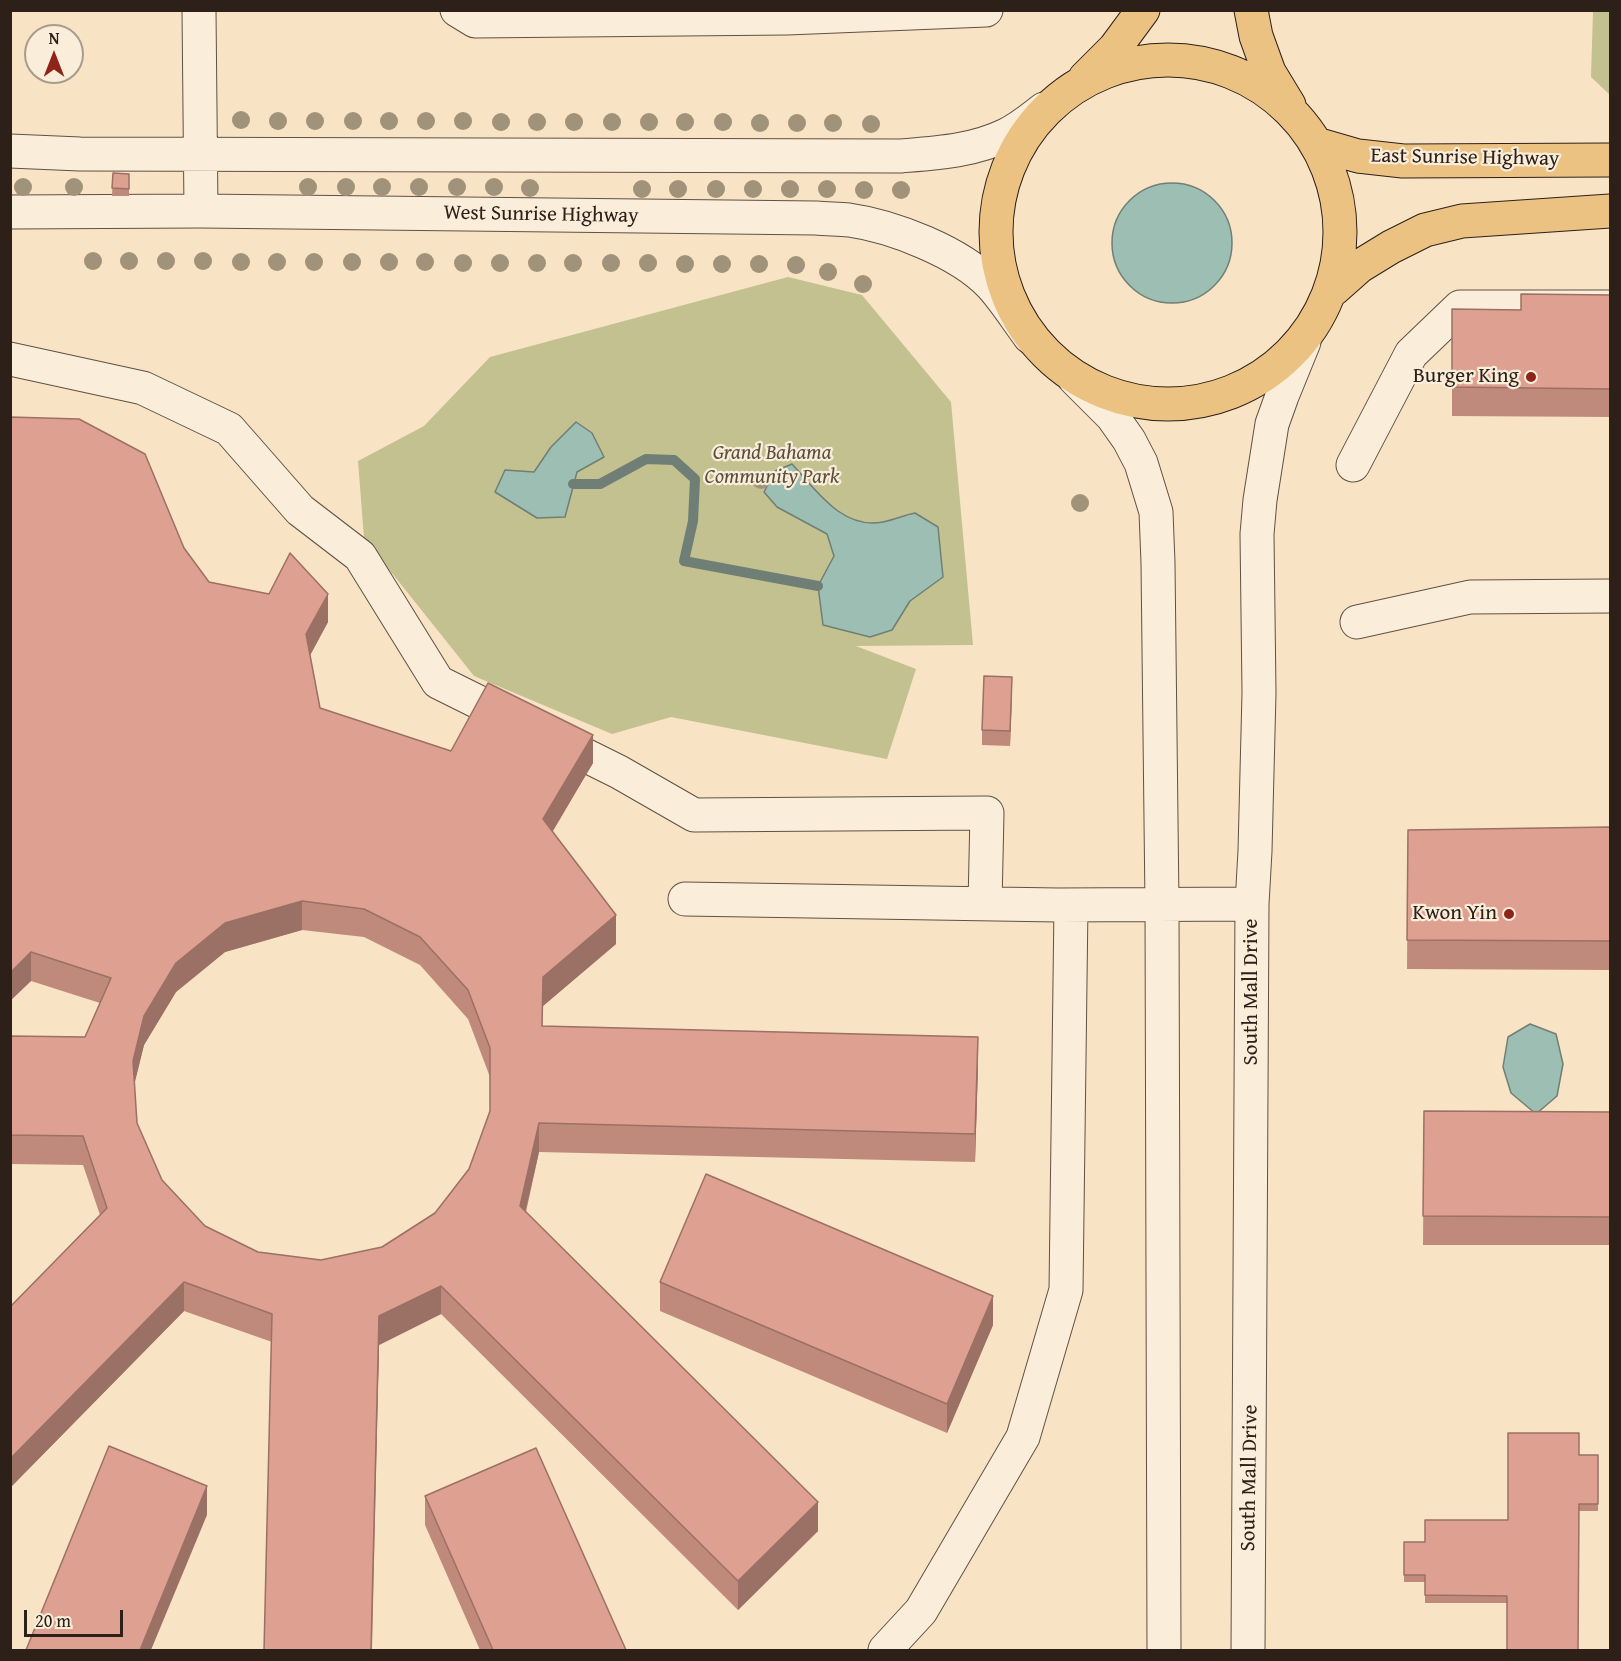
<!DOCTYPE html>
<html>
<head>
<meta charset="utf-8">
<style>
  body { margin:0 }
  #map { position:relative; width:1621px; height:1661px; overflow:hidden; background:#f8e3c5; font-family:"Gentium Book Plus",serif }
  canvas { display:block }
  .frame { position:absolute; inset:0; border:12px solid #2d2019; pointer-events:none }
  .north { position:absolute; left:24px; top:24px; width:60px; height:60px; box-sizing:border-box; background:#faedd9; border:2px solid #a89b8c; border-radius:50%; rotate:0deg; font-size:16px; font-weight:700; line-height:24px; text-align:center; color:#2d2019 }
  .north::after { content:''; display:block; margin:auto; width:21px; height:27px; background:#8f2418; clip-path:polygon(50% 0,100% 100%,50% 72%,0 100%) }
  .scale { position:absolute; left:24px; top:1610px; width:99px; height:27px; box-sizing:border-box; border:3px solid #2d2019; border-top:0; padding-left:8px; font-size:18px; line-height:21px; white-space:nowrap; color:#2d2019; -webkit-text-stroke:4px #faedd9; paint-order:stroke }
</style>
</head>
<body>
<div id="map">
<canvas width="1621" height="1661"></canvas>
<div class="frame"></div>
<div class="north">N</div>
<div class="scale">20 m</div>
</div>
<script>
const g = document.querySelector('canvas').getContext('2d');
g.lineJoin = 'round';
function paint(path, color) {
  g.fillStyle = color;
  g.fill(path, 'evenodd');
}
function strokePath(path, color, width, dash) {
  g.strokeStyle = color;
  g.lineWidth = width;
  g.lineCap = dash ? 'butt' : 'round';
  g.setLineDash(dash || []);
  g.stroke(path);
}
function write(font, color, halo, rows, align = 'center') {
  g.font = font + ' "Gentium Book Plus",serif';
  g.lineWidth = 4.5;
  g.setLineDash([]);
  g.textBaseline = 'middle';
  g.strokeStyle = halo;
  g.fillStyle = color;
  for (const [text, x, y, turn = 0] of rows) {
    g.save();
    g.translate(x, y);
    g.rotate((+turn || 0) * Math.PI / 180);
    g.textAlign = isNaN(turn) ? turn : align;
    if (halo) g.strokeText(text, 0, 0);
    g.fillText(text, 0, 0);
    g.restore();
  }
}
paint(new Path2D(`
  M 1593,11 L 1610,11 L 1610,95 L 1591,77 Z
  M 788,277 L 862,295 L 951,402 L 973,645 L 856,646 L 916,669 L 887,759 L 671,717 L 612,734 L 474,676 L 364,538 L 358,461 L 424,426 L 490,357 Z`), '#c4c190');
const water = new Path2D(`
  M1112 243a60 60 0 1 1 120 0a60 60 0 1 1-120 0Z
  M 576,422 L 592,433 L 604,457 L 577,472 L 565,517 L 537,518 L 495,492 L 505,470 L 534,472 L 551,447 Z
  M 792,464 C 816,490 842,530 883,522 C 894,520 904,515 915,513 L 938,527 L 943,577 L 910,601 L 892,630 L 870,637 L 823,625 L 818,586 L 834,556 L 827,534 L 777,507 L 764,492 L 775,471 Z
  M 1530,1024 L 1556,1034 L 1563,1064 L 1557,1096 L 1536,1114 L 1511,1093 L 1503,1067 L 1508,1037 Z`);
paint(water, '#9dbeb3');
strokePath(water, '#707f75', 1.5);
strokePath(new Path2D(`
  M 573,484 L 600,484 L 646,459 L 674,460 L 695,479 L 693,521 L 684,561 L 818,586`), '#707f75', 10);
const minor = new Path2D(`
  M 199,10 L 201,211
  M 457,10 L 475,21 L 787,18 L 986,10
  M 10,151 L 80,154 L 901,156 C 937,153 973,151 1006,135 C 1019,129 1032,118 1044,109
  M 10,212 L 201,211 L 816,218 C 827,219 838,219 849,220 C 892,226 960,252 991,285 C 1005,300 1017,320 1030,337
  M 10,359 L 143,388 L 229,429 L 300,510 L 360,556 L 438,682 L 619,772 L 694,815 L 987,813 L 985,904
  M 1074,378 L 1112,416 L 1129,440 L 1141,463 L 1156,512 L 1158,563 L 1162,905 L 1164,1650
  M 1353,465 L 1411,354 L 1460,307 L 1610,307
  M 1357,622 L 1470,597 L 1610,596
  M 685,899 L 1058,905 L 1252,904
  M 885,1650 L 921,1611 L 1023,1437 L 1066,1290 L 1071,905
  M 1248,1650 L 1252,904 L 1255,851 L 1259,693 L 1257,534 L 1260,500 L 1272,424 L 1282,396 L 1304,342`);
const major = new Path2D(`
  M 1251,10 L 1256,36 L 1269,72 L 1289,105
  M996 232a172 172 0 1 1 344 0a172 172 0 1 1-344 0Z
  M 1085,78 L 1115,48 L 1143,10
  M 1320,145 L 1358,156 L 1403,161 L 1610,160
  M 1334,289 L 1360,266 L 1391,247 L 1425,230 L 1462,221 L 1610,211`);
strokePath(minor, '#605144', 35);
strokePath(major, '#2d2019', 35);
strokePath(minor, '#faedd9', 33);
strokePath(major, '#ecc282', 33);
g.fillStyle = '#a1927a';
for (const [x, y] of [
  [241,120],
  [278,121],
  [315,121],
  [353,121],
  [389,121],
  [426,121],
  [463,121],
  [501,122],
  [537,122],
  [574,122],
  [612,122],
  [649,122],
  [685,122],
  [723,122],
  [760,123],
  [797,123],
  [833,123],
  [871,124],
  [23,187],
  [74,187],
  [308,187],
  [346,187],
  [382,187],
  [419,187],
  [457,187],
  [494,187],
  [530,188],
  [642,189],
  [678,189],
  [716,189],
  [753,189],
  [790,189],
  [827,189],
  [864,190],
  [901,190],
  [93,261],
  [129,261],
  [166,261],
  [203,261],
  [241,262],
  [277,262],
  [314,262],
  [352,262],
  [389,262],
  [425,262],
  [463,263],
  [500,263],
  [537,263],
  [573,263],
  [611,263],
  [648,263],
  [685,264],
  [722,264],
  [759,264],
  [796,265],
  [828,272],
  [863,284],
  [761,480],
  [1080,503]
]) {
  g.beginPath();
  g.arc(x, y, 9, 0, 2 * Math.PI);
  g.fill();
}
paint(new Path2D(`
  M 113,173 L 129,174 L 129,196 L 112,196 Z
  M 1611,295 L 1611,417 L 1452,416 L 1452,309 L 1521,310 Z
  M 184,548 L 209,582 L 328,622 L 310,655 L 320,708 L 451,751 L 593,763 L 552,831 L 616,944 L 543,1006 L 542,1026 L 978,1066 L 975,1162 L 539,1152 L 526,1212 L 818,1531 L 738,1610 L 441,1314 L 379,1345 L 372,1650 L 264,1650 L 272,1342 L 184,1311 L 10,1488 L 10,1307 L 100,1215 L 83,1165 L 10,1164 L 10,1036 L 85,1037 L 100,1003 L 31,981 L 10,1001 ZM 302,930 L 364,937 L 420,965 L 468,1019 L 490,1077 L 490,1111 L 469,1169 L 435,1213 L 382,1247 L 321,1260 L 258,1252 L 205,1226 L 162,1180 L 137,1123 L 134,1084 L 144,1045 L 176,992 L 225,952 Z
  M 1012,692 L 1010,746 L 982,745 L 982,730 Z
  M 1611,827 L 1611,970 L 1407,969 L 1408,830 Z
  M 1424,1111 L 1611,1112 L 1611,1245 L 1423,1245 Z
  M 660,1282 L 993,1325 L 947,1433 L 660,1311 Z
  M 1579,1455 L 1598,1455 L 1598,1511 L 1579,1511 L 1507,1603 L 1425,1603 L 1425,1582 L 1404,1582 L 1404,1542 L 1425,1542 L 1508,1520 Z
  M 425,1496 L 626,1650 L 480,1650 L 425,1525 Z`), '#bf8a7c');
paint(new Path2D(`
  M 328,594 L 328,622 L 306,663 L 306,634 Z
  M 1012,677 L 1012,692 L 1010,746 L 1010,731 Z
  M 593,735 L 593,763 L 543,848 L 543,819 Z
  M 302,901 L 302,930 L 225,952 L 176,992 L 144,1045 L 133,1090 L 133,1061 L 144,1016 L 176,963 L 225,923 Z
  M 616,915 L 616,944 L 543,1006 L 542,1055 L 543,977 Z
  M 31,952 L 31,981 L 10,1001 L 10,973 Z
  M 978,1037 L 978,1066 L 975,1162 L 975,1134 Z
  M 539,1123 L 539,1152 L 520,1235 L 520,1206 Z
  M 184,1282 L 184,1311 L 10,1488 L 10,1459 Z
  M 441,1286 L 441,1314 L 379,1345 L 371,1650 L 379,1316 Z
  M 993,1296 L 993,1325 L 947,1433 L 947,1404 Z
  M 207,1486 L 207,1515 L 151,1650 L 140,1650 Z
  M 818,1502 L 818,1531 L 738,1610 L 738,1581 Z`), '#9b7065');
const building = new Path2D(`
  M 113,173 L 129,174 L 129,189 L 112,188 Z
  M 1521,294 L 1611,295 L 1611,389 L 1452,387 L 1452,309 L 1521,310 Z
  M 10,417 L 79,419 L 145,454 L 184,548 L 209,582 L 269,594 L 290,553 L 328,594 L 306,634 L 320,708 L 451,751 L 488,683 L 593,735 L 543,819 L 616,915 L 543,977 L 542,1026 L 978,1037 L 975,1134 L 539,1123 L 520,1206 L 818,1502 L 738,1581 L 441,1286 L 379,1316 L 371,1650 L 264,1650 L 272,1314 L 184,1282 L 10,1459 L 10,1307 L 107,1208 L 83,1136 L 10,1135 L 10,1036 L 85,1037 L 111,978 L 31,952 L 10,973 ZM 302,901 L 364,909 L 420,937 L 468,990 L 490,1048 L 490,1111 L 469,1169 L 435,1213 L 382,1247 L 321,1260 L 258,1252 L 205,1226 L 162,1180 L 137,1123 L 133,1061 L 144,1016 L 176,963 L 225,923 Z
  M 984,676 L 1012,677 L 1010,731 L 982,730 Z
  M 1611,827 L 1611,941 L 1407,940 L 1408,830 Z
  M 1424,1111 L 1611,1112 L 1611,1217 L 1423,1216 Z
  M 706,1174 L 993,1296 L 947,1404 L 660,1282 Z
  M 1508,1433 L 1579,1433 L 1579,1455 L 1598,1455 L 1598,1504 L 1579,1504 L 1578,1650 L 1507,1650 L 1507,1596 L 1425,1595 L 1425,1575 L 1404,1575 L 1404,1542 L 1425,1542 L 1425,1520 L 1508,1520 Z
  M 109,1446 L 207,1486 L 140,1650 L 26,1650 Z
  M 536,1448 L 626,1650 L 493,1650 L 425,1496 Z`);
paint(building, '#dea090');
strokePath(building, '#9b7065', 1.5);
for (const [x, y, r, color] of [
  [1531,377,6,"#8f2418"],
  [1509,914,6,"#8f2418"]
]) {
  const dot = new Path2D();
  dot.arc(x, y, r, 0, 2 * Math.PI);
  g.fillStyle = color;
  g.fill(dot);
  strokePath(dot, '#faedd9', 2);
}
write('21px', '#2d2019', '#faedd9', [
  ["East Sunrise Highway",1465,158,1],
  ["West Sunrise Highway",541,215,1],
  ["South Mall Drive",1252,992,-90],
  ["South Mall Drive",1250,1478,-89]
]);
write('21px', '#2d2019', '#faedd9', [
  ["Burger King",1519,377],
  ["Kwon Yin",1497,914]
], 'right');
write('italic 21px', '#5a503d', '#faedd9', [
  ["Grand Bahama",772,454],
  ["Community Park",772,478]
]);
</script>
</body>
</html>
